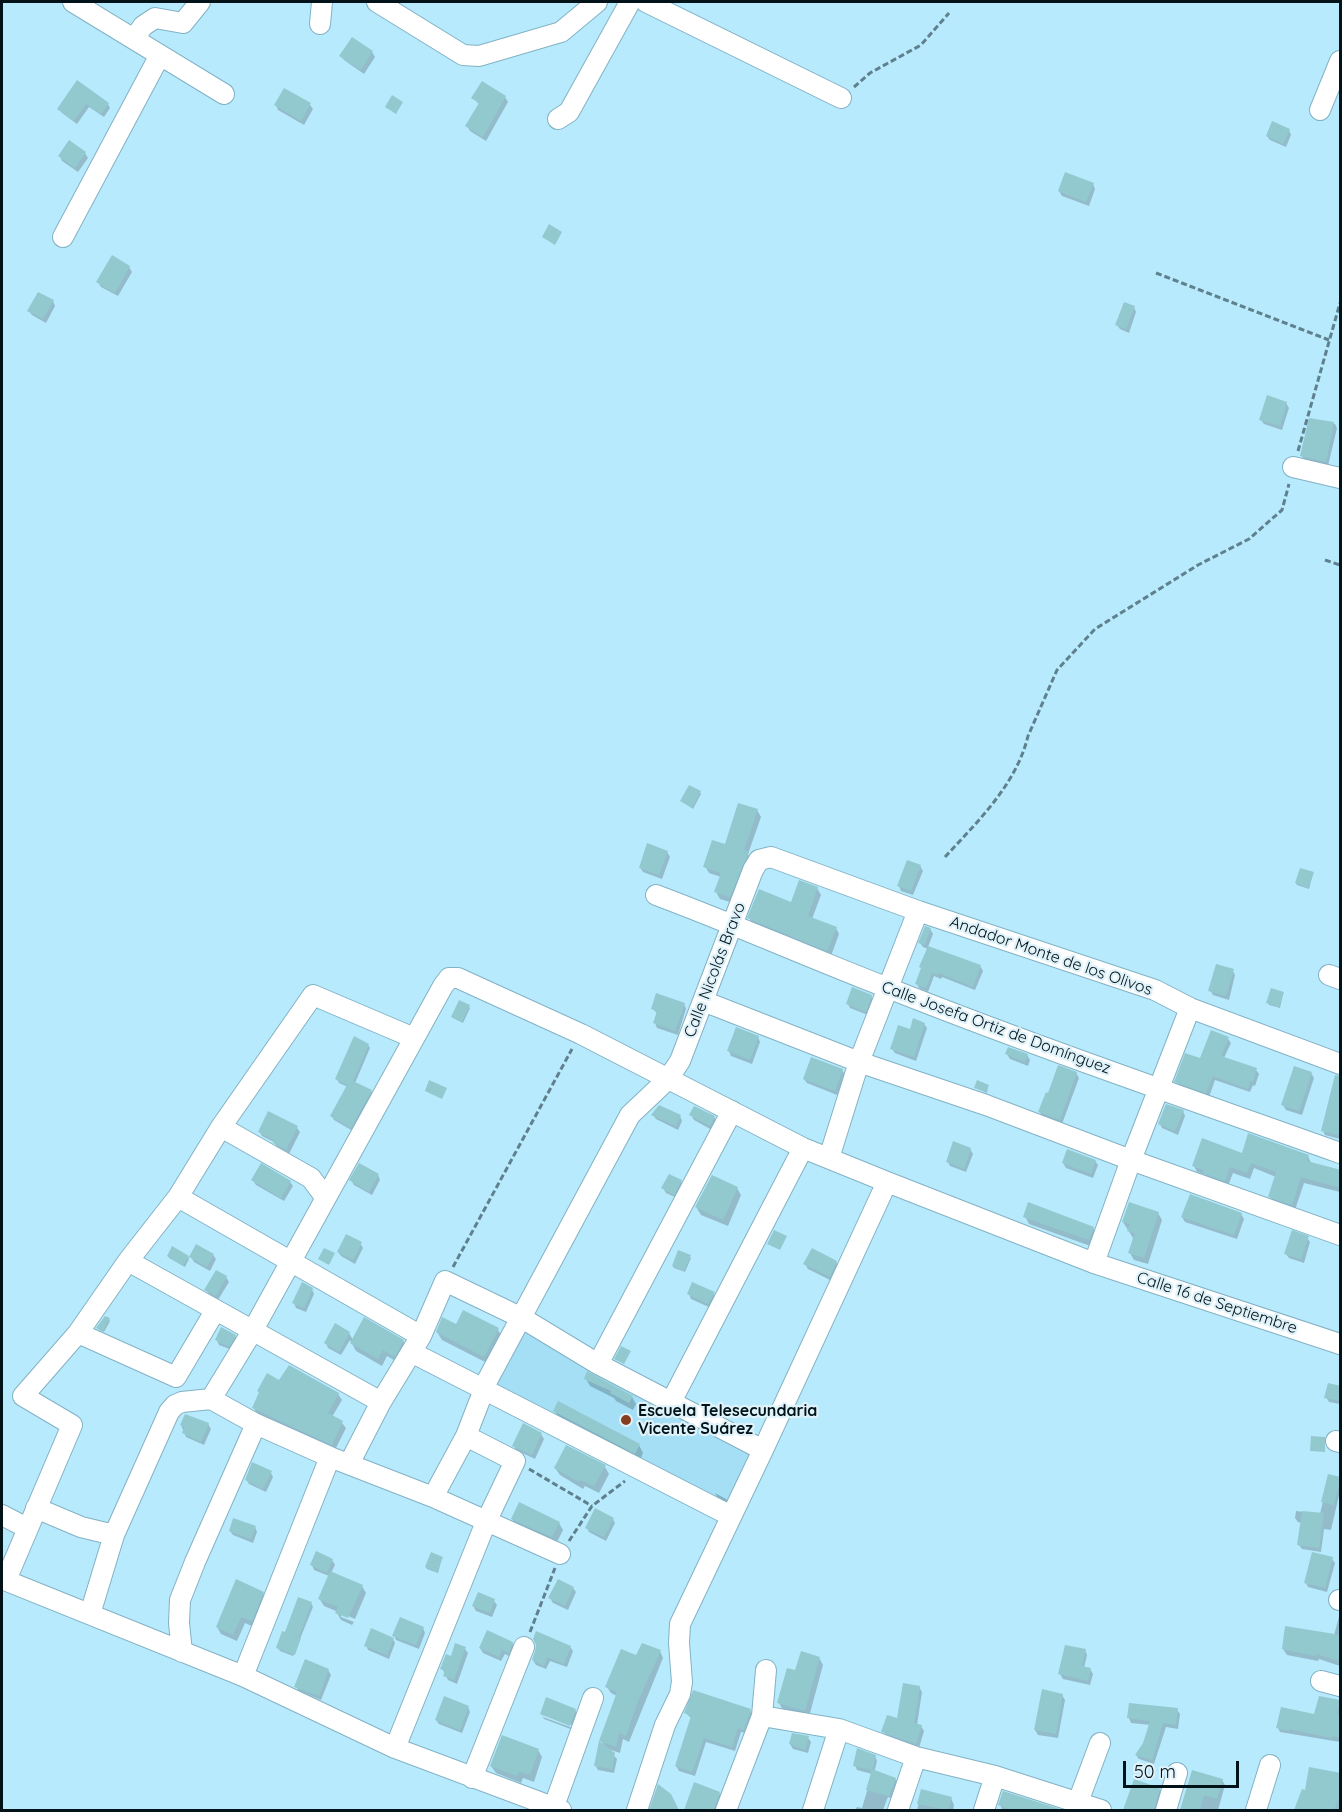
<!DOCTYPE html>
<html>
<head>
<meta charset="utf-8">
<style>
  body { margin:0 }
  #map { position:relative; width:1342px; height:1812px; overflow:hidden; background:#b8eafd; font-family:Quicksand,sans-serif }
  canvas { display:block }
  .frame { position:absolute; inset:0; border:3px solid #021219; pointer-events:none }
  .scale { position:absolute; left:1123px; top:1761px; width:116px; height:27px; box-sizing:border-box; border:3px solid #021219; border-top:0; padding-left:8px; font-size:18px; line-height:21px; white-space:nowrap; color:#021219; -webkit-text-stroke:4px #dff2f9; paint-order:stroke }
</style>
</head>
<body>
<div id="map">
<canvas width="1342" height="1812"></canvas>
<div class="frame"></div>
<div class="scale">50 m</div>
</div>
<script>
const g = document.querySelector('canvas').getContext('2d');
g.lineJoin = 'round';
function paint(path, color) {
  g.fillStyle = color;
  g.fill(path, 'evenodd');
}
function strokePath(path, color, width, dash) {
  g.strokeStyle = color;
  g.lineWidth = width;
  g.lineCap = dash ? 'butt' : 'round';
  g.setLineDash(dash || []);
  g.stroke(path);
}
function write(font, color, halo, rows, align = 'center') {
  g.font = font + ' Quicksand,sans-serif';
  g.lineWidth = 4.5;
  g.setLineDash([]);
  g.textBaseline = 'middle';
  g.strokeStyle = halo;
  g.fillStyle = color;
  for (const [text, x, y, turn = 0] of rows) {
    g.save();
    g.translate(x, y);
    g.rotate((+turn || 0) * Math.PI / 180);
    g.textAlign = isNaN(turn) ? turn : align;
    if (halo) g.strokeText(text, 0, 0);
    g.fillText(text, 0, 0);
    g.restore();
  }
}
paint(new Path2D(`
  M 523,1321 L 759,1452 L 731,1513 L 489,1389 Z`), '#a4dff5');
paint(new Path2D(`
  M 372,52 L 375,57 L 364,74 L 344,60 L 341,56 Z
  M 78,82 L 108,104 L 110,108 L 104,117 L 89,107 L 77,124 L 62,113 L 59,109 Z
  M 285,90 L 310,105 L 313,109 L 304,125 L 278,110 L 276,105 Z
  M 505,97 L 508,102 L 486,141 L 470,131 L 467,126 L 480,105 L 473,98 Z
  M 1289,130 L 1291,135 L 1286,147 L 1270,140 L 1267,136 Z
  M 85,153 L 88,158 L 78,172 L 62,161 L 60,156 Z
  M 1093,184 L 1095,189 L 1089,206 L 1062,196 L 1059,191 Z
  M 129,267 L 132,272 L 118,296 L 101,287 L 98,282 Z
  M 53,301 L 55,306 L 46,323 L 32,315 L 29,311 Z
  M 1134,307 L 1136,312 L 1129,333 L 1120,329 L 1117,325 Z
  M 1286,403 L 1289,408 L 1282,430 L 1264,424 L 1261,420 Z
  M 1310,419 L 1335,424 L 1337,428 L 1328,466 L 1304,460 L 1302,456 Z
  M 700,792 L 701,794 L 693,809 L 682,801 Z
  M 757,810 L 761,817 L 748,854 L 751,860 L 733,903 L 720,899 L 716,892 L 721,877 L 709,873 L 705,866 L 726,846 Z
  M 667,852 L 670,857 L 662,879 L 643,872 L 640,867 Z
  M 920,866 L 923,871 L 913,895 L 901,891 L 899,886 Z
  M 1313,874 L 1309,889 L 1297,885 L 1296,883 Z
  M 817,888 L 821,895 L 812,919 L 836,928 L 839,934 L 831,956 L 753,924 L 749,918 L 792,904 Z
  M 930,929 L 933,934 L 928,947 L 980,966 L 983,971 L 975,990 L 942,977 L 941,979 L 934,976 L 928,992 L 919,988 L 917,984 L 928,949 L 923,947 L 920,943 Z
  M 1233,971 L 1235,975 L 1229,1000 L 1213,995 L 1210,990 Z
  M 1283,994 L 1280,1008 L 1269,1005 L 1268,1003 Z
  M 871,996 L 874,1001 L 868,1015 L 850,1008 L 848,1004 Z
  M 684,1004 L 686,1009 L 678,1035 L 657,1028 L 655,1023 L 658,1014 L 653,1009 Z
  M 469,1007 L 470,1008 L 463,1023 L 453,1018 L 452,1017 Z
  M 924,1024 L 927,1028 L 916,1061 L 895,1053 L 892,1049 L 911,1031 Z
  M 758,1037 L 760,1042 L 752,1064 L 731,1056 L 729,1051 Z
  M 1228,1039 L 1231,1043 L 1224,1058 L 1256,1070 L 1259,1074 L 1255,1086 L 1253,1085 L 1250,1092 L 1215,1080 L 1209,1097 L 1179,1086 L 1176,1081 Z
  M 368,1045 L 370,1048 L 355,1083 L 371,1091 L 373,1095 L 353,1131 L 334,1120 L 332,1116 L 348,1087 L 339,1083 L 337,1079 Z
  M 1007,1054 L 1027,1055 L 1030,1060 L 1028,1066 L 1010,1059 Z
  M 842,1070 L 845,1075 L 837,1095 L 807,1083 L 804,1079 Z
  M 1076,1073 L 1079,1078 L 1062,1124 L 1042,1116 L 1040,1112 L 1049,1095 Z
  M 1311,1073 L 1314,1078 L 1302,1115 L 1286,1110 L 1283,1105 Z
  M 988,1086 L 987,1093 L 976,1088 Z
  M 1340,1097 L 1340,1139 L 1325,1135 L 1323,1130 Z
  M 1183,1111 L 1185,1116 L 1178,1135 L 1162,1128 L 1160,1124 Z
  M 653,1115 L 680,1116 L 682,1121 L 678,1130 L 656,1119 Z
  M 691,1115 L 714,1117 L 717,1122 L 712,1130 L 694,1120 Z
  M 297,1128 L 300,1132 L 289,1154 L 277,1147 L 274,1142 L 262,1136 L 260,1132 Z
  M 970,1149 L 973,1154 L 966,1172 L 950,1166 L 948,1162 Z
  M 1242,1155 L 1308,1156 L 1311,1163 L 1340,1172 L 1340,1192 L 1304,1183 L 1295,1210 L 1273,1203 L 1270,1196 L 1276,1177 L 1254,1168 L 1250,1179 L 1233,1173 L 1228,1186 L 1208,1179 L 1206,1175 L 1197,1172 L 1194,1166 Z
  M 1095,1161 L 1098,1165 L 1093,1178 L 1066,1168 L 1063,1163 Z
  M 378,1175 L 380,1180 L 372,1195 L 354,1185 L 351,1180 Z
  M 253,1180 L 290,1182 L 293,1186 L 284,1201 L 256,1185 Z
  M 681,1181 L 683,1186 L 677,1198 L 666,1193 L 663,1188 Z
  M 737,1188 L 741,1195 L 728,1226 L 701,1215 L 696,1207 Z
  M 1158,1213 L 1162,1220 L 1148,1264 L 1134,1260 L 1130,1253 L 1133,1238 L 1123,1222 Z
  M 1241,1214 L 1244,1219 L 1237,1239 L 1185,1222 L 1182,1217 Z
  M 1025,1216 L 1093,1228 L 1098,1235 L 1093,1247 L 1029,1224 Z
  M 1307,1238 L 1310,1242 L 1304,1263 L 1289,1258 L 1286,1254 Z
  M 360,1243 L 363,1248 L 355,1264 L 341,1256 L 338,1252 Z
  M 173,1248 L 188,1257 L 189,1259 L 185,1267 L 169,1258 L 168,1256 Z
  M 213,1255 L 216,1259 L 210,1271 L 194,1262 L 191,1257 Z
  M 690,1257 L 691,1258 L 685,1272 L 674,1268 L 673,1266 Z
  M 836,1262 L 839,1266 L 832,1281 L 808,1269 L 805,1264 Z
  M 226,1277 L 229,1282 L 218,1300 L 209,1294 L 206,1290 Z
  M 312,1289 L 314,1294 L 306,1312 L 296,1308 L 294,1303 Z
  M 713,1293 L 716,1298 L 711,1308 L 691,1299 L 689,1294 Z
  M 109,1319 L 110,1321 L 104,1332 L 99,1330 L 98,1328 Z
  M 365,1319 L 403,1341 L 408,1349 L 399,1363 L 387,1356 L 382,1366 L 356,1351 L 350,1340 L 341,1355 L 328,1348 L 326,1343 L 349,1333 L 353,1340 Z
  M 457,1326 L 498,1330 L 502,1337 L 489,1364 L 442,1340 L 437,1332 Z
  M 235,1336 L 238,1341 L 232,1350 L 219,1345 L 217,1340 Z
  M 586,1379 L 632,1397 L 636,1404 L 633,1410 L 616,1401 L 614,1398 L 590,1386 Z
  M 279,1382 L 338,1394 L 342,1400 L 332,1417 L 342,1423 L 346,1428 L 335,1450 L 257,1414 L 254,1408 Z
  M 1340,1388 L 1340,1404 L 1329,1402 L 1326,1397 Z
  M 555,1411 L 639,1445 L 643,1453 L 640,1460 L 559,1419 Z
  M 208,1424 L 211,1429 L 204,1445 L 186,1437 L 181,1425 Z
  M 541,1434 L 544,1439 L 535,1459 L 516,1450 L 514,1446 Z
  M 605,1467 L 609,1474 L 599,1493 L 585,1486 L 583,1489 L 560,1475 L 555,1468 Z
  M 271,1473 L 273,1477 L 266,1492 L 249,1484 L 246,1479 Z
  M 1329,1476 L 1340,1480 L 1340,1491 L 1331,1530 L 1324,1529 L 1321,1552 L 1302,1549 L 1299,1545 L 1302,1523 L 1298,1522 L 1295,1518 L 1296,1511 L 1320,1514 Z
  M 715,1493 L 726,1499 L 730,1506 L 719,1501 Z
  M 512,1519 L 559,1523 L 563,1530 L 556,1544 L 517,1526 Z
  M 613,1519 L 615,1523 L 606,1541 L 589,1532 L 587,1528 Z
  M 255,1527 L 257,1532 L 253,1543 L 233,1535 L 230,1531 Z
  M 442,1558 L 438,1573 L 427,1569 L 426,1567 Z
  M 1332,1559 L 1335,1563 L 1327,1592 L 1308,1587 L 1306,1583 Z
  M 332,1560 L 335,1565 L 331,1573 L 362,1586 L 366,1593 L 355,1619 L 341,1613 L 341,1617 L 354,1622 L 352,1625 L 341,1620 L 336,1611 L 324,1606 L 319,1598 L 329,1576 L 314,1570 L 312,1565 Z
  M 573,1588 L 576,1592 L 568,1610 L 553,1603 L 550,1598 Z
  M 263,1593 L 267,1600 L 256,1628 L 245,1623 L 237,1641 L 221,1634 L 217,1627 Z
  M 494,1601 L 497,1605 L 492,1617 L 476,1611 L 473,1606 Z
  M 311,1603 L 313,1607 L 293,1656 L 280,1651 L 278,1648 L 285,1634 Z
  M 1340,1613 L 1340,1666 L 1319,1659 L 1318,1661 L 1287,1655 L 1283,1649 L 1334,1635 Z
  M 423,1628 L 425,1633 L 419,1649 L 396,1640 L 394,1635 Z
  M 393,1639 L 395,1643 L 389,1659 L 368,1650 L 366,1645 Z
  M 512,1643 L 515,1647 L 511,1657 L 505,1654 L 501,1661 L 483,1653 L 480,1648 Z
  M 570,1647 L 573,1651 L 567,1667 L 550,1661 L 546,1669 L 536,1665 L 533,1660 L 537,1651 Z
  M 465,1649 L 468,1653 L 457,1684 L 448,1680 L 442,1668 Z
  M 1085,1650 L 1087,1655 L 1084,1668 L 1090,1669 L 1093,1674 L 1090,1685 L 1063,1679 L 1060,1674 Z
  M 660,1651 L 663,1658 L 629,1742 L 623,1739 L 620,1753 L 608,1749 L 617,1759 L 614,1773 L 598,1770 L 595,1765 L 605,1747 L 601,1741 L 617,1696 L 611,1693 L 607,1687 L 637,1657 Z
  M 819,1658 L 823,1665 L 809,1717 L 783,1710 L 779,1703 L 796,1672 Z
  M 328,1670 L 331,1675 L 321,1700 L 299,1691 L 296,1687 Z
  M 919,1687 L 922,1692 L 917,1725 L 921,1726 L 924,1731 L 919,1748 L 886,1736 L 883,1731 L 899,1720 Z
  M 1062,1695 L 1065,1700 L 1058,1738 L 1038,1735 L 1035,1730 Z
  M 547,1699 L 575,1710 L 578,1715 L 574,1726 L 543,1714 L 543,1717 L 542,1714 Z
  M 1339,1701 L 1340,1742 L 1280,1732 L 1278,1728 L 1315,1716 Z
  M 468,1707 L 470,1712 L 462,1733 L 439,1724 L 436,1720 Z
  M 750,1710 L 752,1714 L 746,1733 L 741,1732 L 735,1751 L 706,1742 L 695,1776 L 679,1771 L 676,1766 L 692,1719 L 686,1713 Z
  M 1177,1710 L 1180,1714 L 1178,1729 L 1166,1727 L 1154,1764 L 1139,1759 L 1136,1755 L 1145,1744 L 1151,1725 L 1131,1723 L 1129,1718 Z
  M 543,1717 L 573,1728 L 573,1730 L 544,1719 Z
  M 808,1738 L 811,1742 L 808,1753 L 793,1749 L 790,1744 Z
  M 538,1750 L 542,1757 L 534,1782 L 523,1778 L 521,1783 L 496,1773 L 491,1766 Z
  M 875,1756 L 877,1761 L 874,1773 L 895,1779 L 898,1783 L 892,1799 L 888,1797 L 883,1810 L 855,1810 L 857,1807 L 862,1808 L 872,1774 L 857,1770 L 855,1765 Z
  M 1193,1772 L 1222,1780 L 1225,1785 L 1218,1810 L 1182,1810 Z
  M 1340,1774 L 1340,1810 L 1296,1810 L 1303,1791 L 1306,1792 Z
  M 1135,1781 L 1159,1789 L 1162,1794 L 1157,1810 L 1126,1810 Z
  M 695,1784 L 719,1793 L 722,1798 L 718,1810 L 686,1810 Z
  M 922,1791 L 951,1798 L 954,1805 L 953,1810 L 917,1810 Z
  M 1004,1793 L 1058,1810 L 1007,1810 L 1002,1809 L 1000,1805 Z`), '#0003');
paint(new Path2D(`
  M 352,37 L 373,51 L 361,70 L 339,56 Z
  M 77,80 L 109,103 L 101,114 L 86,104 L 74,121 L 57,109 Z
  M 482,81 L 506,96 L 483,137 L 465,126 L 479,103 L 471,98 Z
  M 284,88 L 311,103 L 301,121 L 274,105 Z
  M 392,95 L 403,102 L 396,114 L 385,107 Z
  M 1272,121 L 1290,129 L 1283,144 L 1266,136 Z
  M 69,140 L 86,152 L 75,168 L 58,156 Z
  M 1065,172 L 1094,183 L 1086,202 L 1058,191 Z
  M 549,224 L 562,232 L 555,245 L 542,237 Z
  M 112,255 L 130,266 L 115,293 L 96,282 Z
  M 38,292 L 54,300 L 43,319 L 27,311 Z
  M 1124,302 L 1135,306 L 1126,329 L 1115,325 Z
  M 1267,395 L 1287,402 L 1280,426 L 1259,420 Z
  M 1309,418 L 1334,422 L 1326,462 L 1300,456 Z
  M 689,785 L 701,791 L 692,808 L 680,801 Z
  M 738,803 L 758,809 L 744,850 L 749,852 L 730,897 L 714,892 L 721,873 L 703,867 L 712,840 L 725,844 Z
  M 647,843 L 668,851 L 659,875 L 639,868 Z
  M 907,860 L 921,865 L 911,891 L 897,886 Z
  M 1300,868 L 1314,872 L 1308,888 L 1295,883 Z
  M 799,880 L 818,887 L 808,916 L 837,927 L 827,951 L 747,918 L 759,889 L 791,902 Z
  M 925,926 L 931,928 L 925,945 L 918,943 Z
  M 928,946 L 981,965 L 973,987 L 939,973 L 938,975 L 932,973 L 926,988 L 915,984 L 921,968 L 919,967 Z
  M 1216,964 L 1234,969 L 1226,996 L 1208,991 Z
  M 852,987 L 872,995 L 866,1012 L 846,1004 Z
  M 1271,988 L 1284,992 L 1279,1007 L 1266,1003 Z
  M 656,993 L 685,1003 L 675,1031 L 653,1023 L 657,1011 L 651,1009 Z
  M 459,1000 L 470,1005 L 462,1022 L 451,1017 Z
  M 913,1018 L 925,1023 L 914,1057 L 890,1049 L 898,1025 L 910,1029 Z
  M 736,1027 L 759,1036 L 750,1060 L 727,1051 Z
  M 1211,1030 L 1229,1037 L 1221,1056 L 1257,1068 L 1253,1082 L 1250,1081 L 1248,1089 L 1213,1076 L 1206,1093 L 1174,1082 L 1185,1053 L 1200,1058 Z
  M 354,1036 L 369,1044 L 353,1081 L 372,1090 L 351,1128 L 330,1116 L 347,1085 L 335,1079 Z
  M 1008,1047 L 1028,1054 L 1025,1062 L 1005,1054 Z
  M 811,1057 L 843,1069 L 835,1091 L 803,1079 Z
  M 1058,1065 L 1077,1072 L 1060,1120 L 1038,1112 L 1046,1092 L 1048,1093 Z
  M 1294,1066 L 1312,1072 L 1299,1111 L 1281,1105 Z
  M 1335,1075 L 1341,1076 L 1341,1125 L 1338,1135 L 1321,1131 Z
  M 429,1080 L 447,1088 L 442,1099 L 425,1091 Z
  M 977,1080 L 989,1085 L 986,1092 L 974,1088 Z
  M 1166,1104 L 1184,1110 L 1175,1131 L 1158,1124 Z
  M 659,1105 L 681,1115 L 676,1126 L 651,1115 Z
  M 694,1106 L 715,1116 L 710,1126 L 689,1115 Z
  M 268,1111 L 298,1126 L 286,1150 L 273,1143 L 274,1140 L 258,1132 Z
  M 1248,1133 L 1309,1155 L 1307,1161 L 1341,1170 L 1341,1188 L 1301,1177 L 1292,1205 L 1268,1197 L 1276,1172 L 1251,1163 L 1247,1173 L 1230,1167 L 1225,1181 L 1203,1173 L 1204,1170 L 1192,1166 L 1202,1138 L 1242,1153 Z
  M 953,1141 L 971,1148 L 964,1169 L 946,1162 Z
  M 1067,1149 L 1096,1160 L 1091,1174 L 1062,1163 Z
  M 261,1163 L 291,1181 L 281,1198 L 251,1180 Z
  M 359,1163 L 379,1174 L 369,1192 L 349,1180 Z
  M 669,1174 L 682,1180 L 674,1195 L 661,1188 Z
  M 712,1175 L 738,1187 L 723,1220 L 695,1207 Z
  M 1190,1194 L 1242,1213 L 1234,1235 L 1181,1217 Z
  M 1028,1202 L 1094,1227 L 1089,1240 L 1023,1217 Z
  M 1129,1202 L 1159,1212 L 1144,1258 L 1128,1253 L 1135,1233 L 1127,1231 L 1130,1224 L 1122,1222 Z
  M 774,1230 L 787,1236 L 780,1250 L 767,1244 Z
  M 1292,1230 L 1309,1236 L 1301,1259 L 1284,1254 Z
  M 346,1234 L 362,1242 L 353,1260 L 337,1252 Z
  M 196,1244 L 214,1254 L 207,1267 L 189,1257 Z
  M 172,1246 L 189,1256 L 183,1266 L 167,1256 Z
  M 324,1248 L 335,1253 L 329,1265 L 318,1259 Z
  M 812,1248 L 837,1261 L 830,1277 L 803,1264 Z
  M 678,1250 L 691,1255 L 684,1271 L 672,1266 Z
  M 216,1270 L 227,1276 L 216,1296 L 204,1290 Z
  M 302,1282 L 313,1288 L 304,1308 L 292,1303 Z
  M 692,1282 L 715,1292 L 708,1304 L 687,1294 Z
  M 463,1310 L 499,1328 L 484,1357 L 436,1332 L 442,1317 L 456,1324 Z
  M 105,1316 L 110,1318 L 103,1331 L 96,1328 Z
  M 364,1317 L 404,1340 L 395,1357 L 383,1350 L 378,1359 L 350,1343 Z
  M 335,1323 L 350,1332 L 339,1352 L 324,1343 Z
  M 221,1327 L 236,1335 L 229,1347 L 215,1340 Z
  M 621,1346 L 631,1351 L 624,1364 L 614,1359 Z
  M 289,1365 L 339,1393 L 328,1413 L 343,1421 L 332,1445 L 252,1408 L 259,1392 L 257,1391 L 267,1373 L 279,1380 Z
  M 587,1371 L 633,1396 L 629,1403 L 610,1393 L 611,1391 L 584,1379 Z
  M 1328,1383 L 1341,1386 L 1341,1401 L 1324,1398 Z
  M 558,1401 L 640,1444 L 635,1454 L 553,1411 Z
  M 185,1414 L 209,1423 L 201,1442 L 182,1433 L 184,1427 L 180,1425 Z
  M 523,1423 L 542,1433 L 532,1455 L 512,1446 Z
  M 1311,1436 L 1325,1437 L 1325,1452 L 1310,1451 Z
  M 566,1445 L 606,1465 L 594,1486 L 580,1480 L 579,1482 L 554,1468 Z
  M 252,1462 L 272,1471 L 263,1489 L 245,1480 Z
  M 1328,1474 L 1341,1477 L 1334,1505 L 1321,1502 Z
  M 519,1502 L 560,1522 L 552,1537 L 511,1519 Z
  M 595,1508 L 614,1518 L 604,1537 L 585,1528 Z
  M 1302,1511 L 1324,1513 L 1319,1548 L 1297,1545 Z
  M 233,1518 L 256,1526 L 251,1539 L 229,1531 Z
  M 316,1551 L 333,1559 L 327,1573 L 310,1565 Z
  M 431,1552 L 443,1557 L 437,1572 L 425,1567 Z
  M 1312,1552 L 1333,1557 L 1325,1588 L 1304,1583 Z
  M 330,1571 L 363,1585 L 348,1618 L 335,1613 L 338,1607 L 318,1599 Z
  M 236,1579 L 264,1592 L 252,1621 L 241,1617 L 233,1635 L 216,1627 Z
  M 558,1579 L 574,1587 L 565,1606 L 548,1598 Z
  M 478,1592 L 495,1599 L 490,1613 L 472,1606 Z
  M 298,1597 L 312,1602 L 299,1637 L 301,1638 L 295,1655 L 276,1648 L 282,1631 L 285,1632 Z
  M 400,1617 L 424,1627 L 416,1645 L 392,1636 Z
  M 1285,1626 L 1341,1635 L 1341,1653 L 1338,1661 L 1316,1654 L 1315,1656 L 1282,1649 Z
  M 371,1628 L 394,1638 L 387,1655 L 364,1646 Z
  M 487,1630 L 513,1642 L 509,1653 L 502,1650 L 499,1657 L 479,1648 Z
  M 536,1631 L 571,1646 L 564,1664 L 547,1657 L 544,1666 L 532,1660 L 535,1651 L 536,1645 L 533,1639 Z
  M 455,1643 L 466,1647 L 454,1680 L 443,1676 L 445,1671 L 440,1669 L 446,1654 L 451,1656 Z
  M 642,1643 L 661,1650 L 638,1701 L 626,1736 L 619,1733 L 616,1747 L 599,1741 L 617,1692 L 605,1687 L 621,1649 L 636,1655 Z
  M 1065,1645 L 1086,1649 L 1082,1666 L 1091,1668 L 1088,1681 L 1058,1674 Z
  M 801,1651 L 820,1657 L 805,1711 L 777,1703 L 787,1668 L 795,1670 Z
  M 305,1659 L 329,1669 L 319,1696 L 294,1687 Z
  M 903,1683 L 920,1686 L 914,1723 L 922,1725 L 916,1744 L 881,1732 L 887,1715 L 897,1718 Z
  M 1042,1689 L 1063,1694 L 1056,1734 L 1034,1730 Z
  M 693,1690 L 751,1709 L 744,1730 L 738,1728 L 732,1747 L 704,1738 L 692,1772 L 675,1766 L 691,1716 L 684,1713 Z
  M 444,1696 L 469,1706 L 460,1730 L 435,1720 Z
  M 1319,1696 L 1340,1700 L 1337,1714 L 1341,1715 L 1341,1738 L 1332,1736 L 1331,1738 L 1289,1729 L 1289,1731 L 1276,1728 L 1281,1707 L 1314,1714 Z
  M 546,1697 L 576,1709 L 570,1726 L 540,1714 Z
  M 1129,1703 L 1178,1708 L 1176,1725 L 1163,1723 L 1152,1760 L 1135,1755 L 1143,1743 L 1150,1721 L 1127,1718 Z
  M 792,1733 L 809,1736 L 805,1750 L 789,1744 Z
  M 502,1735 L 539,1749 L 530,1775 L 519,1771 L 517,1776 L 490,1766 Z
  M 599,1741 L 615,1753 L 612,1769 L 594,1766 Z
  M 857,1748 L 876,1755 L 872,1770 L 853,1766 Z
  M 1309,1767 L 1341,1773 L 1341,1792 L 1334,1810 L 1294,1810 L 1302,1789 L 1305,1790 Z
  M 872,1769 L 896,1778 L 889,1796 L 866,1790 Z
  M 1192,1770 L 1223,1779 L 1217,1799 L 1204,1795 L 1200,1810 L 1180,1810 Z
  M 1134,1779 L 1160,1788 L 1154,1810 L 1123,1810 Z
  M 694,1782 L 720,1792 L 714,1810 L 684,1810 Z
  M 658,1784 L 671,1794 L 679,1810 L 649,1810 Z
  M 921,1789 L 952,1797 L 948,1810 L 917,1804 Z
  M 1003,1791 L 1063,1810 L 1013,1810 L 998,1805 Z`), '#92c9ce');
const minor = new Path2D(`
  M 73,2 L 224,94
  M 377,2 L 463,55 L 479,56 L 561,32 L 597,2
  M 646,2 L 841,98
  M 320,24 L 322,2
  M 134,39 L 143,26 L 155,18 L 183,23 L 200,2
  M 1320,110 L 1340,61
  M 558,119 L 569,112 L 630,2
  M 63,237 L 160,55
  M 1293,467 L 1340,478
  M 656,895 C 734,924 810,958 888,988 C 1037,1047 1189,1099 1340,1153
  M 1329,975 L 1340,979
  M 703,1001 L 859,1062 L 986,1105 L 1131,1160 L 1340,1235
  M 221,1127 L 311,1178 L 325,1197
  M 829,1158 L 859,1062 L 918,911
  M 178,1197 L 421,1336
  M 128,1261 L 381,1402
  M 1094,1263 L 1131,1160 L 1190,1008
  M 78,1333 L 176,1377 L 215,1311
  M 411,1352 L 731,1516
  M 598,1364 L 732,1111
  M 211,1399 L 253,1330 L 443,986 L 449,978 L 458,978 L 581,1034 L 803,1148 L 887,1182 L 1094,1263 L 1340,1344
  M 670,1404 L 803,1148
  M 1336,1441 L 1340,1442
  M 349,1464 L 381,1402 L 421,1336 L 445,1281 L 522,1318 L 598,1364 L 763,1450
  M 433,1497 L 466,1436 L 488,1379 L 630,1115 L 668,1079 L 680,1061 L 753,870 L 759,860 L 771,857 L 918,911 L 1155,990 L 1190,1008 L 1340,1064
  M 36,1508 L 81,1527 L 114,1535 L 90,1614
  M 2,1515 L 27,1528
  M 114,1535 L 169,1412 L 175,1405 L 182,1402 L 211,1399 L 256,1424 L 330,1457 L 433,1497 L 560,1554
  M 2,1579 L 243,1676 L 395,1748 L 561,1810
  M 6,1580 L 72,1425 L 23,1396 L 78,1333 L 128,1261 L 178,1197 L 221,1127 L 313,995 L 414,1038
  M 1339,1600 L 1340,1600
  M 182,1652 L 179,1623 L 180,1600 L 195,1562 L 256,1424
  M 243,1676 L 330,1457
  M 1321,1681 L 1340,1686
  M 762,1716 L 839,1729 L 916,1757 L 995,1776 L 1101,1810
  M 395,1748 L 486,1522 L 515,1461 L 466,1436
  M 472,1778 L 524,1647
  M 553,1809 L 593,1698
  M 637,1810 L 665,1725 L 680,1694 L 682,1682 L 679,1643 L 680,1624 L 763,1450 L 887,1182
  M 726,1810 L 762,1716 L 766,1670
  M 813,1810 L 839,1729
  M 898,1810 L 916,1757
  M 984,1810 L 995,1776
  M 1075,1810 L 1100,1743
  M 1166,1810 L 1177,1773
  M 1256,1810 L 1270,1765`);
strokePath(minor, '#82b2c4', 22);
strokePath(new Path2D(`
  M 854,87 L 870,73 L 921,45 L 949,13
  M 1156,273 L 1329,340
  M 1298,451 L 1340,303
  M 1325,560 L 1340,565
  M 945,857 C 978,821 1016,785 1028,736 L 1057,670 L 1095,629 L 1198,565 L 1249,539 L 1282,510 L 1289,484
  M 453,1267 L 572,1049
  M 529,1469 L 592,1506
  M 569,1541 L 592,1506 L 625,1481
  M 530,1632 L 555,1568`), '#5f818e', 3, [6, 3]);
strokePath(minor, '#fff', 20);
for (const [x, y, r, color] of [
  [626,1420,6,"#863e1e"]
]) {
  const dot = new Path2D();
  dot.arc(x, y, r, 0, 2 * Math.PI);
  g.fillStyle = color;
  g.fill(dot);
  strokePath(dot, '#dff2f9', 2);
}
write('16px', '#021219', '#dff2f9', [
  ["Andador Monte de los Olivos",1051,956,19],
  ["Calle Nicolás Bravo",715,970,-69],
  ["Calle Josefa Ortiz de Domínguez",996,1028,20],
  ["Calle 16 de Septiembre",1217,1303,18]
]);
write('bold 16px', '#021219', '#dff2f9', [
  ["Escuela Telesecundaria",638,1411],
  ["Vicente Suárez",638,1429]
], 'left');
</script>
</body>
</html>
